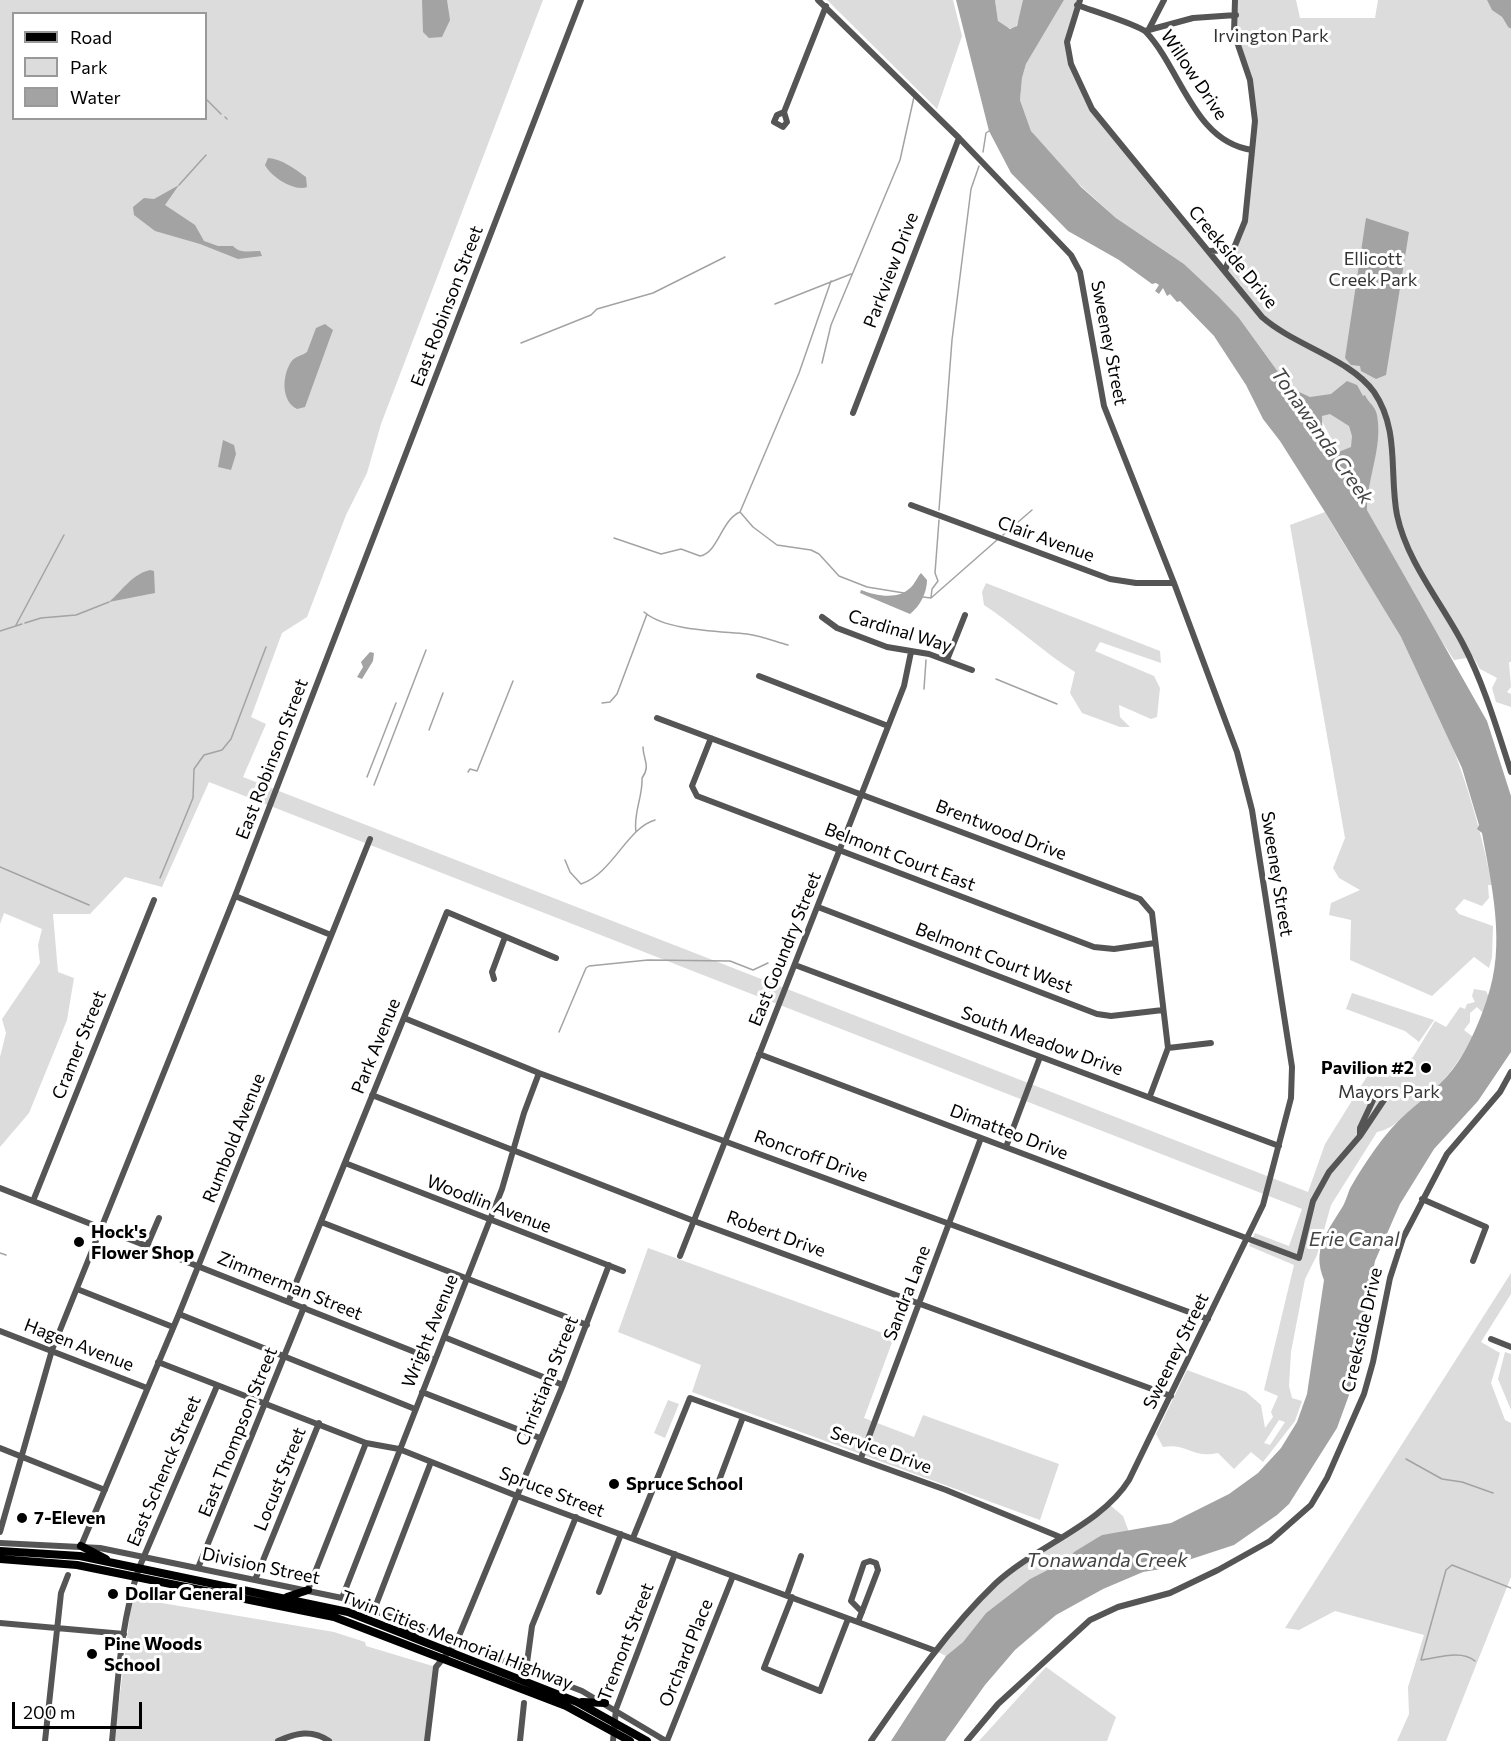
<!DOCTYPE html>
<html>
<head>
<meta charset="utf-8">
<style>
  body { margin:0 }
  #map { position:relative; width:1511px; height:1741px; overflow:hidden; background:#fff; font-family:Commissioner,sans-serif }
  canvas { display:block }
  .legend { position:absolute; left:12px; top:12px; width:195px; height:108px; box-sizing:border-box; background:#fff; border:2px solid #999; margin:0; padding:8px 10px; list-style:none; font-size:18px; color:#000 }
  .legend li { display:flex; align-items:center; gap:12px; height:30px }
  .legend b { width:30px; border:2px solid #999 }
  .scale { position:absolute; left:12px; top:1702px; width:130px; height:27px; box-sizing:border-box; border:3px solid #000; border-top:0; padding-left:8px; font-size:18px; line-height:21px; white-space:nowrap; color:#000; -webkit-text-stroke:4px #fff; paint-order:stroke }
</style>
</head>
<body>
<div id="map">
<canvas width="1511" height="1741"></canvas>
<ul class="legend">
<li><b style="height:8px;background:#000"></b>Road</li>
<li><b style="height:16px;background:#dcdcdc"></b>Park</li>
<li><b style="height:16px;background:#a3a3a3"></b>Water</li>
</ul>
<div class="scale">200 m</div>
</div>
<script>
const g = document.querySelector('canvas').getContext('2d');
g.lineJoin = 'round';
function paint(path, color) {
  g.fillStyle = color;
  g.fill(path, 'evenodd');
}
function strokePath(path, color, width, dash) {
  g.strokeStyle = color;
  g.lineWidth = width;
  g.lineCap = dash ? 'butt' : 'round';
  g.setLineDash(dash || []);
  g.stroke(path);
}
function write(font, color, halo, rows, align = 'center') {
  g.font = font + ' Commissioner,sans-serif';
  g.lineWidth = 6;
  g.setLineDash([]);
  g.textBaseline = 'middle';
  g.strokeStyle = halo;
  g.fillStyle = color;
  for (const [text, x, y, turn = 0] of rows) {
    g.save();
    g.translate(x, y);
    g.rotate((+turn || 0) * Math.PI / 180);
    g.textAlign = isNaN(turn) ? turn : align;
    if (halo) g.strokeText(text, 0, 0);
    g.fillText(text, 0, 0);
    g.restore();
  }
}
paint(new Path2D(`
  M 0,0 L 543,0 L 381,424 L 367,473 L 346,515 L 307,617 L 282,633 L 251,717 L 266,724 L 243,777 L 1308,1192 L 1325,1144 L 1376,1062 L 1398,1066 L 1413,1057 L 1435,1021 L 1446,1027 L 1460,1007 L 1465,1009 L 1467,1004 L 1475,1002 L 1472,996 L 1474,989 L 1486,991 L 1492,1003 L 1482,1012 L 1477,1007 L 1470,1013 L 1470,1022 L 1464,1030 L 1473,1037 C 1453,1071 1440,1088 1409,1112 C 1396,1122 1394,1128 1377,1132 L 1331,1205 L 1317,1255 L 1305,1279 L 1291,1352 L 1289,1386 L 1292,1398 L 1302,1401 L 1295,1421 L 1263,1462 L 1251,1452 L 1234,1469 L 1218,1453 C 1192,1459 1188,1443 1163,1447 L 1156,1434 L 1187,1370 L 1246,1392 L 1261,1405 L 1265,1428 L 1273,1417 L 1271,1412 L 1278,1396 L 1264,1390 L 1294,1265 L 1249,1246 L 1255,1233 L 1289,1246 L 1302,1209 L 209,782 L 162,887 L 125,877 L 90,914 L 53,914 L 58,972 L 74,978 L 67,1020 L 29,1113 L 0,1147 L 0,1057 L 6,1033 L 2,1019 L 40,963 L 38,945 L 42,929 L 4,913 L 0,924 ZM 14,14 L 206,14 L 206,118 L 14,118 ZM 1279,1420 L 1285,1422 L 1270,1445 L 1264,1443 Z
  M 827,0 L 953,0 L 962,36 L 937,109 Z
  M 995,0 L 1023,0 L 1024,7 L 1015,29 L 1003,27 L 998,21 Z
  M 1064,0 L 1080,0 L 1071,22 L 1068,53 L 1092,109 L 1225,270 L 1247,207 L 1253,100 L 1234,33 L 1237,0 L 1296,0 L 1300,18 L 1375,18 L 1378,0 L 1497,0 L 1511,24 L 1511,662 L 1509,662 L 1511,687 L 1507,692 L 1511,694 L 1511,707 L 1496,702 L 1492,688 L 1497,678 L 1480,669 L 1473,657 L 1454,660 L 1426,617 L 1367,510 L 1310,397 L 1289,387 L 1239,318 L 1184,264 L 1116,218 L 1058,165 L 1031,131 L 1020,100 L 1022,78 L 1026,64 Z
  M 1325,512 C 1349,554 1377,595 1401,637 C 1445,715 1475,798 1492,885 L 1488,885 L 1489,898 L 1482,906 L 1464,899 L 1455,909 L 1459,914 L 1493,926 L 1492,957 L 1489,968 L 1474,957 L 1432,996 L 1350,960 L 1351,920 L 1329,915 L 1331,903 L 1360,890 L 1339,878 L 1333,868 L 1345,838 L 1290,525 Z
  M 986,583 L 1160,651 L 1161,663 L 1100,642 L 1095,651 L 1154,676 L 1160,688 L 1157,717 L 1151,719 L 1119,705 L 1120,717 L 1130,727 L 1120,727 L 1082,713 L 1070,693 L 1075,672 C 1042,651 1016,626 984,605 L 982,592 Z
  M 1352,993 L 1434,1020 L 1419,1042 L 1405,1031 L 1346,1009 Z
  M 648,1248 L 894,1337 L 864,1418 L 914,1437 L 923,1415 L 1059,1464 L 1040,1520 L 692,1392 L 701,1365 L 618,1332 Z
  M 1511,1273 L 1511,1294 L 1481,1342 L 1500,1353 L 1491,1383 L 1505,1420 L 1511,1423 L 1511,1577 L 1446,1741 L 1397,1741 L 1409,1714 L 1408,1687 L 1424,1635 L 1335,1611 L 1299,1630 L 1285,1628 Z
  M 1505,1352 L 1511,1354 L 1511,1410 L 1498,1379 Z
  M 668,1400 L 679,1404 L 665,1438 L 654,1433 Z
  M 1110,1505 L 1123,1516 L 1129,1532 L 1102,1535 L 1069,1559 L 1030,1579 L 986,1613 L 963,1642 L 946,1656 L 936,1651 L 996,1583 Z
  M 132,1598 L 334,1632 L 365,1642 L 366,1646 L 436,1667 L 427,1741 L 329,1741 L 309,1732 L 278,1741 L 114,1741 Z
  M 1046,1667 L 1116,1717 L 1107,1741 L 979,1741 Z`), '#dcdcdc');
paint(new Path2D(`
  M 422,0 L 447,0 L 450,20 L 442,37 L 429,38 L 423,32 Z
  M 956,0 L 995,0 L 998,21 L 1010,29 L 1017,26 L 1023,0 L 1064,0 L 1026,64 L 1022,78 L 1020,100 L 1031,131 L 1081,187 L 1116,218 L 1184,264 L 1219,297 L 1239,318 L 1289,387 L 1310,397 L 1331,394 L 1347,381 L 1357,385 L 1363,396 L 1365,395 C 1368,403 1375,405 1377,415 C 1383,448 1367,477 1367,510 L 1487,721 L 1511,796 L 1511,1052 L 1478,1101 L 1434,1149 L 1400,1204 L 1375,1261 L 1349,1395 L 1337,1428 L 1289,1504 L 1277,1515 L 1234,1545 L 1161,1569 L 1143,1572 L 1103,1589 L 1056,1615 L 1015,1650 L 985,1685 L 945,1741 L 891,1741 L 946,1656 L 963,1642 L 986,1613 L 1030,1579 L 1069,1559 L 1074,1552 L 1102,1535 L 1171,1523 L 1229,1494 L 1258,1473 L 1281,1448 L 1297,1422 L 1307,1394 L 1324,1280 C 1311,1249 1328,1231 1343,1206 C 1347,1199 1348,1191 1352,1185 C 1363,1166 1377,1145 1391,1129 C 1411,1106 1435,1093 1453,1069 C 1467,1051 1480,1021 1487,999 C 1506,945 1492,887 1482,833 L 1477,829 L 1479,825 L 1462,768 L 1401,637 L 1325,512 L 1280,441 L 1263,419 L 1246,385 L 1214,336 L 1180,301 L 1177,302 L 1170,294 L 1167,296 L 1163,288 L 1159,294 L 1155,291 L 1159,285 L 1156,283 L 1152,284 L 1119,260 L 1068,231 L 1011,173 L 989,131 ZM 1330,414 L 1349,426 L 1352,436 L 1351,447 L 1336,453 L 1323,448 L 1322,416 Z
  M 1487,0 L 1511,0 L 1511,23 L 1492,10 Z
  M 268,158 C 282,159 295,169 306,177 L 307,187 C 295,192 271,177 265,165 Z
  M 179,185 L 165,205 L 195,225 L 204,241 L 218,246 L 233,246 C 240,254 250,251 260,251 L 262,256 L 238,259 L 200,244 L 155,231 L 134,215 L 133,207 L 144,198 L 154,199 Z
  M 1366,218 L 1409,232 L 1386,375 L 1376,379 L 1361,371 L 1360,366 L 1351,365 L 1345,358 Z
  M 325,324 L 333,330 L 330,338 L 305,407 L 297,409 C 281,401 282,376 291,362 C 295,356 302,356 307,352 L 316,328 Z
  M 223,440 L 234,445 L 236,454 L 231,470 L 218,467 Z
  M 150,570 L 154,571 L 155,593 L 109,602 C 122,591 132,574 150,570 Z
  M 921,573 L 927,580 C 927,593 920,606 910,614 L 860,593 L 861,590 C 877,596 900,601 913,585 C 916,581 918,576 921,573 Z
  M 370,652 L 374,653 L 373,661 L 362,679 L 357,677 L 363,667 L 361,662 Z`), '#a3a3a3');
strokePath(new Path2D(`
  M 206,99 L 221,114
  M 225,117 L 227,119
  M 983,152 L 986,133 L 989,131
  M 179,185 L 206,155
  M 775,304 L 851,274
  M 521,343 L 591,315 L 597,309 L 653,293 L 725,257
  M 822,363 L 831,325 L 900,160 L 914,97
  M 939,510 L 952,340 L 971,189 L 979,166
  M 740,512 L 753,527 L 777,545 L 811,550 L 819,554 L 839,576 L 867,587 L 904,593
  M 939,520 L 935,573 L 938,581 L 932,589 L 931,598 L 997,540
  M 1003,535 L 1032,510
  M 614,538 L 661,554 L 681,549 L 700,556 C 718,553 721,520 740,512 L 799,373 L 831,281
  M 923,597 L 931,598
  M 644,612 C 666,631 718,631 747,634 C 761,636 774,641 788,645
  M 25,623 L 41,618 L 76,615 L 109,602
  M 16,625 L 64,535
  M 0,631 L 22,624
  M 996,679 L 1057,704
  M 924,689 L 926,660
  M 602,703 L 610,702 L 617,694 L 647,614
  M 429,730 L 443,693
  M 468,772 L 470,769 L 477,771 L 513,681
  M 367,777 L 396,703
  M 374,785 L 426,650
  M 636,832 C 633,813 643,797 642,778 C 651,766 643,759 643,747
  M 565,860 L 570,872 L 581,884 C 613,873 627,828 655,820
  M 0,867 L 89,905
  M 160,878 L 193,798 L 194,769 L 204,755 L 222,750 L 231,739 L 266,647
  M 559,1032 L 586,968 L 589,966 L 648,960 L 730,961 L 753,970 L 768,963
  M 0,1253 L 6,1255
  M 1406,1459 L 1442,1479 L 1462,1482 L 1493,1493
  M 1475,1661 C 1461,1649 1437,1658 1421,1660 L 1446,1570 L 1452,1565 L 1511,1588`), '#a3a3a3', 1.5);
strokePath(new Path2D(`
  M 1497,0 L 1511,24`), '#a3a3a3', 8);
strokePath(new Path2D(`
  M 818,0 L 959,138 L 1071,255 L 1080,272 L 1104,406 L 1174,583 L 1237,752 L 1252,810 L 1292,1067 L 1291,1098 L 1263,1205 L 1129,1480 C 1102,1524 1036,1546 996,1583 C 948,1629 909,1686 871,1741
  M 1080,0 L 1067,42 L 1071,64 L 1092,109 L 1262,317 C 1295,346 1349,358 1374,392 C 1400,430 1389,474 1397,515 C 1407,562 1441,602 1463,644 C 1484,684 1497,729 1511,772
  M 1077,5 C 1090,10 1139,25 1146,32 C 1181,69 1194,142 1252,150
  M 1149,29 L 1164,0
  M 1145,31 L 1193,18 L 1236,15
  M 784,112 L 787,122 L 783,127 L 774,122 L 777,115 L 784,112 L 826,6
  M 1209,251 L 1234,250
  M 1225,270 L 1245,221 L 1255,121 L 1250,80 L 1234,33 L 1235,0
  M 853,413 L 959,138
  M 911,505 L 1110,579 L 1136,583 L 1174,583
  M 822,617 L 837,628 L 887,647 L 929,654 L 972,670
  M 947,660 L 965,615
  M 759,676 L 888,726
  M 657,718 L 1140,899 L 1152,913 L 1168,1048 L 1150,1096
  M 711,738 L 692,786 L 697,796 L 1094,947 L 1114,949 L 1155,943
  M 235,896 L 331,935
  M 818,907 L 1097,1014 L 1111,1016 L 1163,1010
  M 795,965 L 1279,1146
  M 494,979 L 492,972 L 505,937
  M 404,1018 L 539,1073 L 1208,1319
  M 1168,1048 L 1211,1043
  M 759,1054 L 1299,1258 L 1313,1201 L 1329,1172 L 1360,1136 L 1360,1128 L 1375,1096 L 1384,1090 L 1384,1100 L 1360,1136
  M 372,1095 L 694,1221 L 1171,1396
  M 1006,1147 L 1040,1057
  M 345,1163 L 623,1271
  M 0,1188 L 435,1360
  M 1422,1199 L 1486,1227 L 1473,1261
  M 33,1201 L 154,900
  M 321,1222 L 587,1325
  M 147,1246 L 159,1218
  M 680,1256 L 904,686 L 911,652
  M 77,1289 L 173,1327
  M 289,1300 L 447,912 L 556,958
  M 179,1314 L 415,1409
  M 0,1331 L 147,1388
  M 444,1337 L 563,1385
  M 1491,1339 L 1511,1347
  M 158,1362 L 366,1443 L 399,1449 L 517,1496 L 936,1651
  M 422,1392 L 540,1438
  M 0,1448 L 105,1490
  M 861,1458 L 981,1138
  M 717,1486 L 743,1417
  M 0,1532 L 52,1350 L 235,896 L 581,0
  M 633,1538 L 690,1398 L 946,1490 L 1060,1537
  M 0,1543 L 100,1548 L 342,1598 L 582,1691 L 666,1741
  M 81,1546 L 179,1314 L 370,839
  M 198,1568 L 304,1307
  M 255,1580 L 319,1423
  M 308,1590 L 366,1443
  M 599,1592 L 621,1534
  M 787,1595 L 801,1556
  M 792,1597 L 764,1668 L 820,1691 L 848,1619
  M 342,1598 L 502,1189 L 524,1113 L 539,1073
  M 374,1610 L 431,1462
  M 858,1622 L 878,1570 L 876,1563 L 870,1561 L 864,1563 L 851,1601 L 862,1612
  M 0,1623 L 124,1634
  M 526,1670 L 532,1626 L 576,1517
  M 45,1741 L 61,1593 L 68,1575
  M 112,1741 C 118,1683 120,1624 139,1568 L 217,1386
  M 278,1741 C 296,1733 312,1729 329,1741
  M 427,1741 L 436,1667 L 456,1643 L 563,1385 L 609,1265
  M 520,1741 L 524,1703
  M 613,1741 L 616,1709 L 675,1554
  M 667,1741 L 733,1576
  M 967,1741 L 998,1704 L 1090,1620 L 1118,1607 L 1170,1593 L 1218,1570 L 1270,1541 L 1311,1505 L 1327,1478 L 1364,1394 L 1373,1362 L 1390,1278 L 1403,1238 L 1447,1154 L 1500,1092 L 1511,1072`), '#555', 6);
strokePath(new Path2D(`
  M 81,1546 L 106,1559
  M 0,1551 L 80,1556 L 348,1612 L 577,1702 L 647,1741
  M 0,1559 L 77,1565 L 334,1617 L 566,1706 L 630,1741
  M 287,1597 L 308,1590
  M 396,1619 L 415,1636
  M 582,1702 L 605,1703`), '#000', 8);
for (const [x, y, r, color] of [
  [1426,1068,6,"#000"],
  [79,1242,6,"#000"],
  [614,1484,6,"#000"],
  [22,1518,6,"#000"],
  [113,1594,6,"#000"],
  [92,1654,6,"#000"]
]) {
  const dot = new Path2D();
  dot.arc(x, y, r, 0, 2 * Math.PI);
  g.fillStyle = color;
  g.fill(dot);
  strokePath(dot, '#fff', 2);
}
write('18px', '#333', '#fff', [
  ["Irvington Park",1271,36],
  ["Ellicott",1373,259],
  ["Creek Park",1373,280],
  ["Mayors Park",1389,1092]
]);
write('18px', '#000', '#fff', [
  ["Willow Drive",1194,75,56],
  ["Creekside Drive",1233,257,50],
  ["Parkview Drive",891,270,-69],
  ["East Robinson Street",447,306,-69],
  ["Sweeney Street",1109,343,79],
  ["Clair Avenue",1046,539,20],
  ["Cardinal Way",900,631,17],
  ["East Robinson Street",272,759,-69],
  ["Brentwood Drive",1001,830,21],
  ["Belmont Court East",900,857,21],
  ["Sweeney Street",1277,874,81],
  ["East Goundry Street",785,949,-68],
  ["Belmont Court West",994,958,21],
  ["South Meadow Drive",1042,1041,20],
  ["Cramer Street",79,1045,-68],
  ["Park Avenue",376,1046,-68],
  ["Dimatteo Drive",1009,1132,21],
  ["Rumbold Avenue",234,1138,-68],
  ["Roncroff Drive",811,1156,20],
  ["Woodlin Avenue",489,1204,21],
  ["Robert Drive",776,1234,20],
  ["Zimmerman Street",290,1286,22],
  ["Sandra Lane",907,1293,-69],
  ["Creekside Drive",1362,1330,-77],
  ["Wright Avenue",430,1331,-68],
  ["Hagen Avenue",79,1345,21],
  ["Sweeney Street",1176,1351,-64],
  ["Christiana Street",547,1381,-68],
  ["East Thompson Street",238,1432,-68],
  ["Service Drive",881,1450,20],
  ["East Schenck Street",164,1471,-67],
  ["Locust Street",280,1479,-68],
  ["Spruce Street",552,1492,21],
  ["Division Street",261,1566,12],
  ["Twin Cities Memorial Highway",457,1640,21],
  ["Tremont Street",626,1642,-69],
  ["Orchard Place",686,1653,-68]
]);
write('bold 18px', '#000', '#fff', [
  ["Pavilion #2",1414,1068,"right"],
  ["Hock's",91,1232],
  ["Flower Shop",91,1253],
  ["Spruce School",626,1484],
  ["7-Eleven",34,1518],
  ["Dollar General",125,1594],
  ["Pine Woods",104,1644],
  ["School",104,1665]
], 'left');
write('italic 20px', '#444', '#fff', [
  ["Tonawanda Creek",1322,436,55],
  ["Erie Canal",1354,1239],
  ["Tonawanda Creek",1107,1560]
]);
</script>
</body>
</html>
